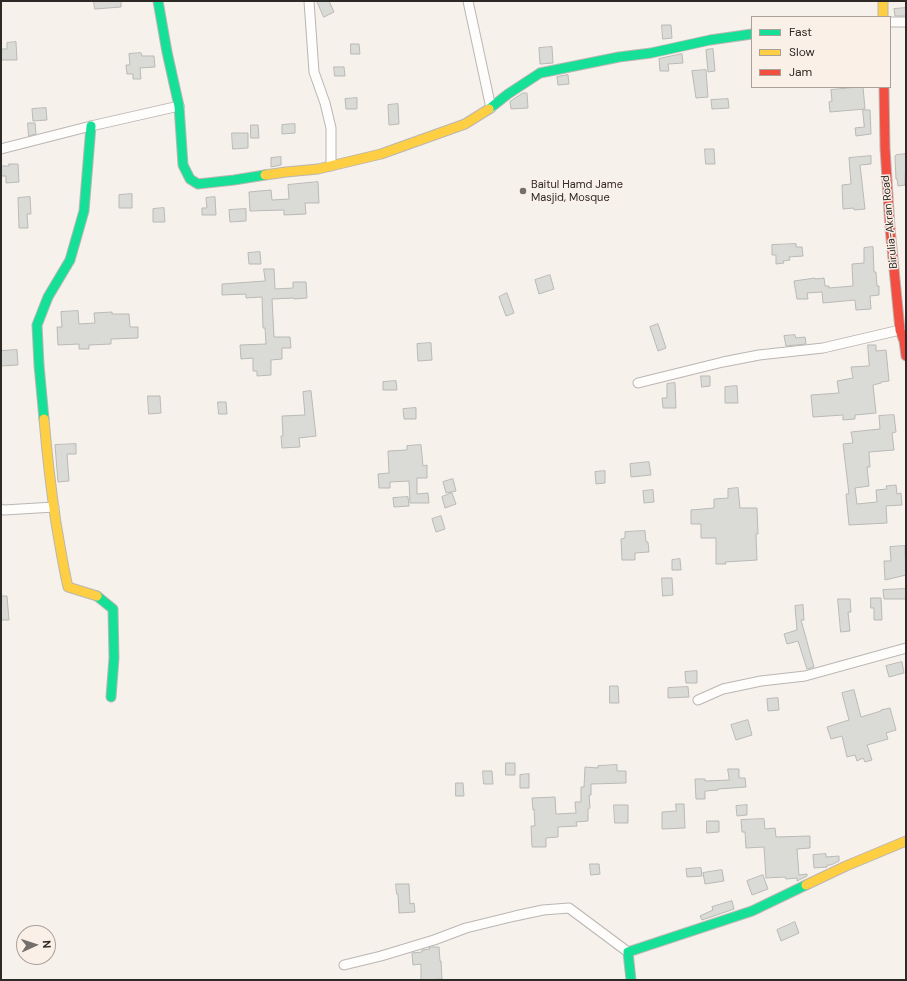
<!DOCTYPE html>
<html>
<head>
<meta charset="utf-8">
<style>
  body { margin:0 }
  #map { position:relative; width:907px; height:981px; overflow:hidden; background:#f7f1ec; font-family:"DM Sans",sans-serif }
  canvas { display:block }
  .frame { position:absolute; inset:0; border:2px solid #2d2926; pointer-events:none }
  .legend { position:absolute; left:751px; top:16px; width:140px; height:72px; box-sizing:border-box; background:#fbf0e8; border:1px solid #a9a09a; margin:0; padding:5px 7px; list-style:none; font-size:12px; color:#2d2926 }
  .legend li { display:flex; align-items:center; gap:8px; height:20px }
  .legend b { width:20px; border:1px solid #a9a09a }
  .north { position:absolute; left:16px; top:925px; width:40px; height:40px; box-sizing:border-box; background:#fbf0e8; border:1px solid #a9a09a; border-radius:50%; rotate:87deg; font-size:11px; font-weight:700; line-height:16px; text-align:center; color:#2d2926 }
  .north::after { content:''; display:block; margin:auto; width:14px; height:18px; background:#746f6b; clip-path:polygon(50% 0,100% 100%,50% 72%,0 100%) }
</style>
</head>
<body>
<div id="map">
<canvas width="907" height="981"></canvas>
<div class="frame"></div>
<ul class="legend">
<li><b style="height:5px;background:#16e098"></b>Fast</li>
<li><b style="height:5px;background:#ffcf43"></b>Slow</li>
<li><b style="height:5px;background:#f24e42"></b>Jam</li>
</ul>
<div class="north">N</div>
</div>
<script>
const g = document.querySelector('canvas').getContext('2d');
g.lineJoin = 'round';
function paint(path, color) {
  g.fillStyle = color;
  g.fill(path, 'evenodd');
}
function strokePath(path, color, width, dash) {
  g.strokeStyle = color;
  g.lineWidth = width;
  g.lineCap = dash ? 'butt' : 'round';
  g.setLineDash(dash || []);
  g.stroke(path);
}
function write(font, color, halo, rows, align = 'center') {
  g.font = font + ' "DM Sans",sans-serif';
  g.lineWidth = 3;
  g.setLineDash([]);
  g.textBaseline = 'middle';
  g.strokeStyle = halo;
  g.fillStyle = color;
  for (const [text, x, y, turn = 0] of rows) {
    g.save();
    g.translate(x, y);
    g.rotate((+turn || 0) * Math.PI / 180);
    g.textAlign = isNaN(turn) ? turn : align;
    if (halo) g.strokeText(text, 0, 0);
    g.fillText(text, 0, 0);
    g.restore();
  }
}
const building = new Path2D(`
  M 94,1 L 121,1 L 121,7 L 95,9 Z
  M 317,1 L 329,1 L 334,12 L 324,17 Z
  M 906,8 L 906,16 L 895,16 L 894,9 Z
  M 662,25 L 671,25 L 672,38 L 663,39 Z
  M 16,42 L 17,60 L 1,60 L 1,49 L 7,49 L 7,43 Z
  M 351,44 L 359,44 L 360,54 L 351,54 Z
  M 552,47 L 553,63 L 540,64 L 539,48 Z
  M 713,49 L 715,71 L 708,72 L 706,50 Z
  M 141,53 L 142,56 L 154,56 L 155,67 L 140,68 L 141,79 L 133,79 L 133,74 L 127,74 L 126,65 L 130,65 L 129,54 Z
  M 682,54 L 683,63 L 668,64 L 669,71 L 660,71 L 659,59 Z
  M 334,67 L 344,67 L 345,76 L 335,76 Z
  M 706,70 L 708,97 L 696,98 L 692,71 Z
  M 568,75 L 569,84 L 558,85 L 557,77 Z
  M 863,87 L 865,109 L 830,112 L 829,102 L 832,101 L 831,90 Z
  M 523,93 L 527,93 L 528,108 L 511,109 L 510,102 Z
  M 357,98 L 357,109 L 346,109 L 345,99 Z
  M 728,99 L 729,108 L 712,109 L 711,100 Z
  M 398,104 L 399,124 L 389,125 L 388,105 Z
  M 46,108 L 47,120 L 33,121 L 32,109 Z
  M 863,110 L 870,110 L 871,134 L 856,136 L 855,128 L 864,127 Z
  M 28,123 L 35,123 L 36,134 L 29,136 Z
  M 295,124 L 295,133 L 282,134 L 282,125 Z
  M 251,125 L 258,125 L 259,138 L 251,138 Z
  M 232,133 L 248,133 L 248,148 L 233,149 Z
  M 705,149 L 714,149 L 715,164 L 706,164 Z
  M 906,154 L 905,185 L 898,186 L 897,179 L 896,179 L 895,156 L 896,155 Z
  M 871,156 L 871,164 L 860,165 L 865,209 L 854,210 L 854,208 L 843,209 L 842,185 L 851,184 L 849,158 Z
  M 281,157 L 281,165 L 271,167 L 271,158 Z
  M 9,164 L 18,164 L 19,182 L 6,183 L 6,176 L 1,176 L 1,166 L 9,166 Z
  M 318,182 L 319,203 L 305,203 L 306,214 L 284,215 L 284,210 L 250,211 L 249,192 L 271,190 L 272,200 L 289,199 L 288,185 Z
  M 132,194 L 132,208 L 119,208 L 119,195 Z
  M 30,197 L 31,214 L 27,214 L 28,228 L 19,228 L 18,198 Z
  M 215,197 L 216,215 L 202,215 L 202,208 L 207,208 L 206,198 Z
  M 164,208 L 165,222 L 153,222 L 153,209 Z
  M 246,209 L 246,221 L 230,222 L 229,210 Z
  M 796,244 L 796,247 L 802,247 L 803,256 L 789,257 L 790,260 L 783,261 L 784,263 L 776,264 L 776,255 L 772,255 L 772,245 Z
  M 873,247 L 874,272 L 876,272 L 877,286 L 879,286 L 879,295 L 870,296 L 871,309 L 856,310 L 855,300 L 823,303 L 822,292 L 807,293 L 808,299 L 797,299 L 794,281 L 815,278 L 815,279 L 824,278 L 825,286 L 829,286 L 829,288 L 853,286 L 852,264 L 864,263 L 864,248 Z
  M 260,252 L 261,264 L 249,264 L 248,253 Z
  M 264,269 L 274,269 L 275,289 L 293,288 L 293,282 L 306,282 L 307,298 L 294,299 L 294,298 L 272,299 L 274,337 L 290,337 L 291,348 L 282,348 L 282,359 L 271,360 L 271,375 L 257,376 L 257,371 L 253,371 L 253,358 L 241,359 L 240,345 L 266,344 L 265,328 L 263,328 L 262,297 L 246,298 L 246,294 L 222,295 L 222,284 L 265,281 Z
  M 550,275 L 554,289 L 539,294 L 535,280 Z
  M 507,293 L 514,313 L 506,316 L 499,297 Z
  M 78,311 L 79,324 L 95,323 L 94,313 L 112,312 L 112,314 L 129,314 L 130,327 L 138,327 L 138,338 L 111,339 L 111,344 L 89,345 L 89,349 L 79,349 L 79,344 L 58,345 L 57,327 L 62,327 L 61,312 Z
  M 658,324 L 666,348 L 658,351 L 650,327 Z
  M 795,335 L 796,338 L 805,337 L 806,344 L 786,346 L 784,336 Z
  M 431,343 L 432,360 L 418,361 L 417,344 Z
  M 868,345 L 876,345 L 876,351 L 886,350 L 889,381 L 881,382 L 881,383 L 873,385 L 876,413 L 855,415 L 855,419 L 843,420 L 843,415 L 813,417 L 811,395 L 839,393 L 837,381 L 853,378 L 851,367 L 869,366 Z
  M 17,350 L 18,365 L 1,366 L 1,351 Z
  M 701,376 L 710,376 L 710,386 L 702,387 Z
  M 396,381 L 397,390 L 383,390 L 383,382 Z
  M 675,383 L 676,408 L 663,408 L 662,398 L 667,398 L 667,384 Z
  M 737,386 L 738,403 L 725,403 L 725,387 Z
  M 311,391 L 316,436 L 299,438 L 300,447 L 282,448 L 281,436 L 283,436 L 282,416 L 305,415 L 303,392 Z
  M 148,396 L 160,396 L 161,413 L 149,414 Z
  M 218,402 L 226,402 L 227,414 L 219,414 Z
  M 416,408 L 416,419 L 404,419 L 403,409 Z
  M 894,415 L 896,432 L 892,433 L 894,450 L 869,452 L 870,467 L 867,467 L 869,486 L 855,488 L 857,504 L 877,502 L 876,490 L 887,489 L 886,486 L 896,485 L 897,494 L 901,493 L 902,505 L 886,506 L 887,523 L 849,525 L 846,494 L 849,494 L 843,444 L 853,443 L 851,432 L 880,429 L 879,416 Z
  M 76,444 L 76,454 L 67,454 L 69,481 L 58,482 L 55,445 Z
  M 421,445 L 423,466 L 427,465 L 427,478 L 417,478 L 417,494 L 428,493 L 429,503 L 410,503 L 409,481 L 390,482 L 390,488 L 379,488 L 378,474 L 389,473 L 388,451 L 407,450 L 407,446 Z
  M 649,462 L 651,475 L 631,477 L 630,464 Z
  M 605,471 L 605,483 L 596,484 L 595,472 Z
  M 453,479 L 456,491 L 446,493 L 443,482 Z
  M 738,488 L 740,508 L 757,508 L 758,534 L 756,534 L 757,560 L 725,562 L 726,564 L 716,564 L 716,538 L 701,538 L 701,524 L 691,524 L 691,510 L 714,508 L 714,499 L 728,498 L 728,489 Z
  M 653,490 L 654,502 L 644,503 L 643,491 Z
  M 452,493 L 456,504 L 445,508 L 442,497 Z
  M 408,497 L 409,506 L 394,507 L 393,498 Z
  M 441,516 L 445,529 L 436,532 L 432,519 Z
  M 645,531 L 646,542 L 648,542 L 649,552 L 635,553 L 635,560 L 622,560 L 621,539 L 625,538 L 625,532 Z
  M 905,546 L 906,575 L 885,580 L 884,561 L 891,561 L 890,547 Z
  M 680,559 L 681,570 L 672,570 L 672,560 Z
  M 662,578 L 672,578 L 673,595 L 663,596 Z
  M 906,589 L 906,599 L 884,599 L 883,590 Z
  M 1,596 L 7,596 L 9,620 L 1,620 Z
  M 871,598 L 881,598 L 882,620 L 874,620 L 874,608 L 871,608 Z
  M 838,599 L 850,599 L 851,612 L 848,612 L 850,631 L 841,632 Z
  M 803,605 L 804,620 L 801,620 L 814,667 L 807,669 L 798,641 L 787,644 L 784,634 L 797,630 L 795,606 Z
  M 902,662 L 904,673 L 889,677 L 886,666 Z
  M 697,671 L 697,683 L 686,683 L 685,672 Z
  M 610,686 L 618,686 L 619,703 L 610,703 Z
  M 688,687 L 689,697 L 668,698 L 668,688 Z
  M 854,690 L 861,717 L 881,711 L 881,710 L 890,708 L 896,730 L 886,733 L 888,739 L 867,745 L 872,760 L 865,762 L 863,758 L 857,761 L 855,755 L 847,757 L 842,736 L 831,739 L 827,727 L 849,720 L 842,693 Z
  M 778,698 L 779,710 L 768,711 L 767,699 Z
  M 748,720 L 752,735 L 736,740 L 731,725 Z
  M 506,763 L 515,763 L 515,775 L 506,775 Z
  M 617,765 L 617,771 L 626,771 L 626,783 L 591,784 L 591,795 L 589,795 L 590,808 L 588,809 L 588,821 L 576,822 L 577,826 L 558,827 L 558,837 L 546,838 L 546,847 L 532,847 L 531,826 L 535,826 L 534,809 L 533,810 L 532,798 L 555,797 L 556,814 L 576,813 L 575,802 L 581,802 L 581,787 L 584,787 L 585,767 L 598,768 L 598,766 Z
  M 728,769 L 739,769 L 739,778 L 745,778 L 746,787 L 718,789 L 718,790 L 705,791 L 705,799 L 696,799 L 695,779 L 705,779 L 705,781 L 729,780 Z
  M 483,771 L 492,771 L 493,784 L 484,784 Z
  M 529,774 L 529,788 L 520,788 L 520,775 Z
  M 456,783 L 463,783 L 464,796 L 456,796 Z
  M 676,804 L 684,804 L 685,828 L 662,829 L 662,812 L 676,811 Z
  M 614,805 L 628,805 L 628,823 L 615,823 Z
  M 747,805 L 747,815 L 737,816 L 736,806 Z
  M 764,819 L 765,829 L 775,828 L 776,837 L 810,836 L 810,848 L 797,849 L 799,875 L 807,874 L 807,876 L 797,881 L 797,878 L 786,879 L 785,877 L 766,878 L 764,847 L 746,848 L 745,832 L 742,832 L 741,820 Z
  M 707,821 L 719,821 L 719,832 L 707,833 Z
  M 826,854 L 826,857 L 839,856 L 839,861 L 831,865 L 827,865 L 827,867 L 814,868 L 813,855 Z
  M 590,864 L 599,864 L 600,874 L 591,875 Z
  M 701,868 L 702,876 L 687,877 L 686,869 Z
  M 722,870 L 724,881 L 705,884 L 703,873 Z
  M 763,875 L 768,889 L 752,895 L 747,881 Z
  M 396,884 L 409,884 L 410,904 L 414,903 L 415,912 L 399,913 L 398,894 L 397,894 Z
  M 732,901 L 734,909 L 702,920 L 700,916 L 713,910 L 712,907 Z
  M 795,922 L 799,933 L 781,941 L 777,930 Z
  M 431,947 L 439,947 L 440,961 L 441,961 L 442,979 L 421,980 L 421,964 L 413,965 L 412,953 L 422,952 L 422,950 L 430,949 L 429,948 Z`);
paint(building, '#dadad7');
strokePath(building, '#b9b9b6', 1);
const street = new Path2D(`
  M 309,1 L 314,72 L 325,103 L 331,128 L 331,166
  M 468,1 L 491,108
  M 890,22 L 906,22
  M 1,149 L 91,126 L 179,106
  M 638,383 L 723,362 L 759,355 L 823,348 L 900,330
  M 1,509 L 4,510 L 54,507
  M 698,700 L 723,689 L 761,681 L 805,676 L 906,648
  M 344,965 L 381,956 L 434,940 L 466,928 L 515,916 L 543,910 L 569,908 L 628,952`);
const fast = new Path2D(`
  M 158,1 L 167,52 L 179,106 L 183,165 L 190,179 L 198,184 L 234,180 L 265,175
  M 489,109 L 508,94 L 540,73 L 619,57 L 651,53 L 710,40 L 752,34
  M 44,419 L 39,365 L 37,325 L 48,297 L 70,260 L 84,211 L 91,126
  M 97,596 L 113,609 L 114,658 L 111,697
  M 631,980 L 628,952 L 752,911 L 806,885`);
const slow = new Path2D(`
  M 883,1 L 883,17
  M 265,175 L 286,172 L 318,169 L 381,154 L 465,124 L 489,109
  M 44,419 C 47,454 51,489 56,523 C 60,545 63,566 68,587 L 97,596
  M 806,885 L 846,866 L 906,841`);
const jam = new Path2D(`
  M 884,87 L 885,148 L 890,228 L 900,330 L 904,341 L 906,356`);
strokePath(street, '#bab6b2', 11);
strokePath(fast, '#bab6b2', 11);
strokePath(slow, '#bab6b2', 11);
strokePath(jam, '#bab6b2', 11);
strokePath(street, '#fefdfc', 9);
strokePath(fast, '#16e098', 9);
strokePath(slow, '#ffcf43', 9);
strokePath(jam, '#f24e42', 9);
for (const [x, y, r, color] of [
  [523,191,4,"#746f6b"]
]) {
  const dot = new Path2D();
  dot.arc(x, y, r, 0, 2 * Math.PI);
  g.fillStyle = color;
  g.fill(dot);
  strokePath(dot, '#fbf0e8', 1.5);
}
write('11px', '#2d2926', '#fbf0e8', [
  ["Baitul Hamd Jame",531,185],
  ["Masjid, Mosque",531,198]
], 'left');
write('11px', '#2d2926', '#fbf0e8', [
  ["Birulia-Akran Road",890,222,-95]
]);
</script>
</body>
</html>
